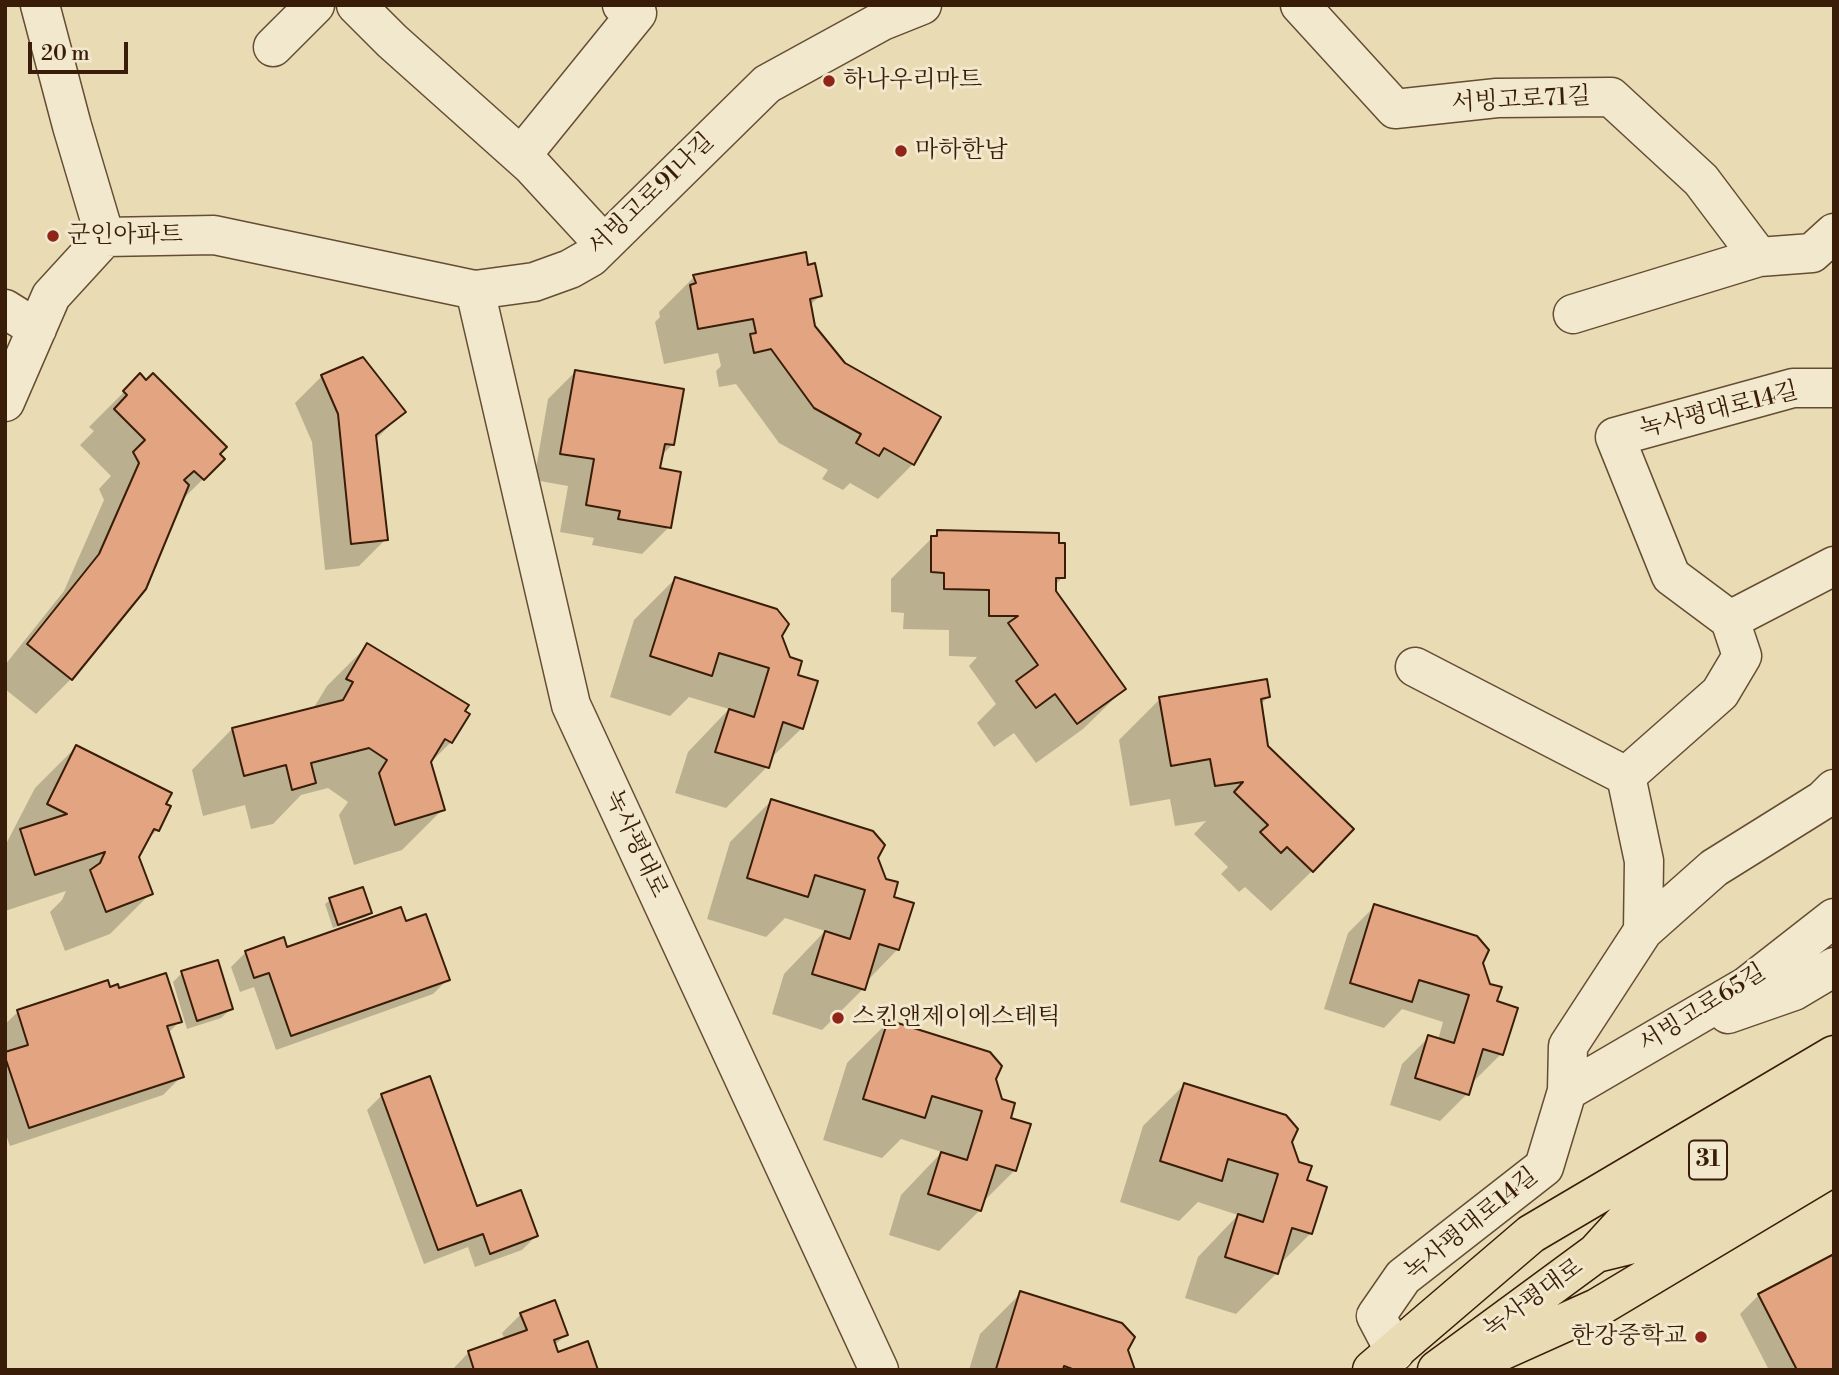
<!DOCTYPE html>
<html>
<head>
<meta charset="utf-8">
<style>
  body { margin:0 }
  #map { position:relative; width:1839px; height:1375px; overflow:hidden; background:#e9dcb4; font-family:"Libre Bodoni",serif }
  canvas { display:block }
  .frame { position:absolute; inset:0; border:7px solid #391d08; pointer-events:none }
  .scale { position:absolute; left:28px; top:42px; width:100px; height:32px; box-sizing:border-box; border:4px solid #391d08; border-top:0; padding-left:9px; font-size:21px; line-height:24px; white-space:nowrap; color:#391d08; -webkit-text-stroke:5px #f1e8ce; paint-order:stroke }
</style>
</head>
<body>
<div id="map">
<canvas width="1839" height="1375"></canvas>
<div class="frame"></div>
<div class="scale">20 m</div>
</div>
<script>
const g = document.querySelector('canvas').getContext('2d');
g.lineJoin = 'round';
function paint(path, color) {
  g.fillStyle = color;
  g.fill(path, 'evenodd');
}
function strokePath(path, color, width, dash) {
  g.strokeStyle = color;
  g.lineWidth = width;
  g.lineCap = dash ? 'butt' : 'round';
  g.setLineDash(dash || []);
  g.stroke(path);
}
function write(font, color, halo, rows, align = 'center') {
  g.font = font + ' "Libre Bodoni","Noto Serif KR",serif';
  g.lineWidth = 6;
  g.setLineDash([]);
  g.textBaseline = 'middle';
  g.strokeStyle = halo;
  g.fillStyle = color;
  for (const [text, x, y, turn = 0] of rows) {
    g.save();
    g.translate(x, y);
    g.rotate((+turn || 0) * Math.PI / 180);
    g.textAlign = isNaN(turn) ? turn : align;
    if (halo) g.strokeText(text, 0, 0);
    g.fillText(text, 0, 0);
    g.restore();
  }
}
paint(new Path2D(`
  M 807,267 L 820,296 L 809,306 L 814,327 L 913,464 L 878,499 L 850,483 L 843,490 L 822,479 L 828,470 L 779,443 L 736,384 L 719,387 L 716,371 L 721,366 L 718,353 L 664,364 L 655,322 L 660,317 L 659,312 L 694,277 Z
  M 575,372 L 673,444 L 661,456 L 658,469 L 669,527 L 642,554 L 592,545 L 594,538 L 560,532 L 568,486 L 534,480 L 548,399 Z
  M 140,376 L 223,459 L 180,502 L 71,679 L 36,714 L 5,689 L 5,665 L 64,591 L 104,500 L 99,489 L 111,476 L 80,445 L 94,431 L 89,427 Z
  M 322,376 L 404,412 L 375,440 L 386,539 L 359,566 L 325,570 L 312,442 L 295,403 Z
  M 938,532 L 1063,577 L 1054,586 L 1054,592 L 1124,689 L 1083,729 L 1036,763 L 1014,733 L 994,747 L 977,723 L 996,704 L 969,666 L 977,657 L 949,656 L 949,630 L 903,629 L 904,613 L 891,612 L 891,579 Z
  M 675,579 L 780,636 L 796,676 L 802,728 L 769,760 L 767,767 L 726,808 L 675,793 L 688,752 L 729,709 L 689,697 L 670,716 L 610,697 L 634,620 Z
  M 368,645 L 451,742 L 430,763 L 443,809 L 402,850 L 354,865 L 339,815 L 348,802 L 328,788 L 301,795 L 273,824 L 251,829 L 245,805 L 203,816 L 192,770 L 232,729 L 313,709 L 327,686 Z
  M 1268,697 L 1260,705 L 1267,747 L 1312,871 L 1271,911 L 1245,887 L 1239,892 L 1221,874 L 1228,867 L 1194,834 L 1206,821 L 1175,826 L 1170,799 L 1130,806 L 1119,740 L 1160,699 Z
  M 76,747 L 157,830 L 145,842 L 137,857 L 151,893 L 110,934 L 65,951 L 50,912 L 62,900 L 66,891 L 5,911 L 5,846 L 35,788 Z
  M 771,801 L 877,858 L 892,898 L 898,949 L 866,982 L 863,989 L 822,1030 L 772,1014 L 784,974 L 825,931 L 785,918 L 766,937 L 707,919 L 730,842 Z
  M 330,900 L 370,913 L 366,917 L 333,928 L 325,904 Z
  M 1375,906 L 1481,963 L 1495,1002 L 1501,1054 L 1474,1081 L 1471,1080 L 1467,1094 L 1440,1121 L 1390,1105 L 1402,1064 L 1429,1037 L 1438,1040 L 1443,1022 L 1402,1009 L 1384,1028 L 1324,1009 L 1348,933 Z
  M 405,923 L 448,979 L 433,994 L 276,1050 L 254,987 L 240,992 L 231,967 L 246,952 L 286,950 Z
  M 182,973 L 231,1009 L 221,1018 L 187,1029 L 173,982 Z
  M 118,991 L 180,1021 L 168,1033 L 182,1076 L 163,1095 L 10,1146 L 5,1132 L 5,1024 L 18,1012 Z
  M 888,1022 L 994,1079 L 1009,1119 L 1015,1170 L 982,1203 L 980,1210 L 939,1251 L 889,1235 L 901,1195 L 942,1152 L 901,1139 L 882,1158 L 823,1140 L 847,1063 Z
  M 1184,1085 L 1290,1142 L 1305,1181 L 1311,1233 L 1279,1265 L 1277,1273 L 1236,1314 L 1185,1298 L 1198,1257 L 1238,1215 L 1198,1202 L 1179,1221 L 1120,1202 L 1143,1126 Z
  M 382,1095 L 476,1208 L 536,1236 L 522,1250 L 475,1267 L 468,1247 L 424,1264 L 367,1110 Z
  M 1021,1293 L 1126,1350 L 1133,1370 L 969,1370 L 980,1334 Z
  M 1759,1295 L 1834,1370 L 1769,1370 L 1740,1314 Z
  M 521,1314 L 565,1335 L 554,1346 L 557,1354 L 597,1370 L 452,1370 L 468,1353 L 505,1340 L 502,1333 Z`), '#0003');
const building = new Path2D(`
  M 806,252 L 808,265 L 815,263 L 822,296 L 810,299 L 815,326 L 845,363 L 941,417 L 914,465 L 884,448 L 879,456 L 856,443 L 861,434 L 814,408 L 771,349 L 754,353 L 750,334 L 756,333 L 753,319 L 698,329 L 690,285 L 696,283 L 693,275 Z
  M 363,357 L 406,412 L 376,435 L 388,540 L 351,544 L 338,414 L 321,375 Z
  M 575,370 L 684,389 L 674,445 L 665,444 L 660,468 L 681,472 L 671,528 L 618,519 L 620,511 L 586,505 L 594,459 L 560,454 Z
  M 140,373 L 146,380 L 153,373 L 227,447 L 220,454 L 225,459 L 204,480 L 194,471 L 184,480 L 189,485 L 146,589 L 72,680 L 27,644 L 99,554 L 139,463 L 133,452 L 145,440 L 114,409 L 127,395 L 123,391 Z
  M 937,530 L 1059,533 L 1059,543 L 1065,543 L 1065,578 L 1056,578 L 1056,591 L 1126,689 L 1077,724 L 1055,694 L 1036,708 L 1016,681 L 1038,665 L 1008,623 L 1018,616 L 989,616 L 989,590 L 944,589 L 944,573 L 931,572 L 931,536 L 937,536 Z
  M 675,577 L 777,609 L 789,624 L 782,636 L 790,657 L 802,661 L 798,675 L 818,681 L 803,729 L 783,722 L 769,768 L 715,752 L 729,709 L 754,717 L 769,668 L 719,653 L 712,676 L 650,656 Z
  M 367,643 L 469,705 L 465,711 L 470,714 L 452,743 L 445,739 L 431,762 L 445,810 L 395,825 L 379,773 L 387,760 L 369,748 L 311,763 L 316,783 L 292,790 L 286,765 L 244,776 L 232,728 L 343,700 L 353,682 L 346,679 Z
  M 1267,679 L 1270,697 L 1261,699 L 1268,746 L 1354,829 L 1313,872 L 1287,847 L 1281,853 L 1260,832 L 1268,825 L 1234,792 L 1243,782 L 1215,786 L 1210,759 L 1171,766 L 1159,697 Z
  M 76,745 L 172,793 L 166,804 L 171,806 L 159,831 L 154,829 L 139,857 L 153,894 L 106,912 L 90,870 L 100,863 L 105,852 L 35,875 L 20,829 L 67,814 L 47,804 Z
  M 771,799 L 873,831 L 885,845 L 878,858 L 886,879 L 898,882 L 894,897 L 914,903 L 899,950 L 879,944 L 865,990 L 812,974 L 825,931 L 850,939 L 865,890 L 815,875 L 808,897 L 747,878 Z
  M 363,887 L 372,913 L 338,925 L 329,898 Z
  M 1374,904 L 1477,936 L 1489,950 L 1483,963 L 1490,984 L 1502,987 L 1497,1001 L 1518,1008 L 1503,1055 L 1483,1049 L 1469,1095 L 1415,1078 L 1428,1035 L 1454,1043 L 1469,995 L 1419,980 L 1412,1002 L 1350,983 Z
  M 401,907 L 406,921 L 426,914 L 450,980 L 291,1036 L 269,973 L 254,978 L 245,951 L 284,937 L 287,947 Z
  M 218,960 L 233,1009 L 197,1021 L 181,971 Z
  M 166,973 L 182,1022 L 167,1026 L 184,1077 L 29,1128 L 5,1057 L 5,1052 L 28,1045 L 17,1010 L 108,980 L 110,987 L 118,984 L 119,988 Z
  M 888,1020 L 990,1052 L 1002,1066 L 996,1079 L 1002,1099 L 1015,1103 L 1011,1118 L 1031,1124 L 1016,1171 L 996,1165 L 981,1211 L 928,1194 L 941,1152 L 967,1160 L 982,1111 L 932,1096 L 925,1118 L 863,1099 Z
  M 430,1076 L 477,1206 L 521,1190 L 538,1236 L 490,1254 L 483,1234 L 438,1250 L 381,1094 Z
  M 1184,1083 L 1286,1115 L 1298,1129 L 1292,1142 L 1299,1162 L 1312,1166 L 1307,1180 L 1327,1187 L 1312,1234 L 1292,1228 L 1278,1274 L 1225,1257 L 1238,1214 L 1263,1222 L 1278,1174 L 1228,1159 L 1222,1181 L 1160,1161 Z
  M 1834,1254 L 1834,1370 L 1797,1370 L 1758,1294 Z
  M 1020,1291 L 1122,1323 L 1135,1337 L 1128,1350 L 1135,1370 L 1075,1370 L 1064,1366 L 1063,1370 L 996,1369 Z
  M 555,1300 L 568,1335 L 554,1340 L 558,1352 L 588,1341 L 598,1370 L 474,1370 L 468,1351 L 527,1330 L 520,1313 Z`);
paint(building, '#e2a481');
strokePath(building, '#391d08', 2);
const minor = new Path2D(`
  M 356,5 L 392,41 L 532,166 L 603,243
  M 1300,5 L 1395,109 L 1497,98 L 1611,97 L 1701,180 L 1759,257 L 1812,253 L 1834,233
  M 273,47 L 315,5
  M 521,156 L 637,13 L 622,5
  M 105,237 L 214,235 L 475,290 L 534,282 L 570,269 L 591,257 L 767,84 L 882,21 L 922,5
  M 475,290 L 571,705 L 879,1370
  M 5,309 L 37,329
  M 1573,314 L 1759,257
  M 5,402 L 51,296 L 105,237 L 72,126 L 40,5
  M 1730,620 L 1834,566
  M 1626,776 L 1720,693 L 1742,656 L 1730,620 L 1671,576 L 1615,437 L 1793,388 L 1834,388
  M 1643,931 L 1714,868 L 1823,800 L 1834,789
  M 1728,1014 L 1794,991 L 1834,967
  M 1567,1091 L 1747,986 L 1834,918
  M 1395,1352 L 1376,1316 L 1403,1277 L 1544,1167 L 1567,1091 L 1568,1046 L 1643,931 L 1644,861 L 1626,776 L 1415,667`);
const major = new Path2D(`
  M 1596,1253 L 1641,1242 L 1834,1125
  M 1470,1365 L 1597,1308 L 1834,1166
  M 1372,1370 L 1531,1234 L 1834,1055
  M 1437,1370 L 1596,1253 L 1638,1207 L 1748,1133 L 1834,1086`);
strokePath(minor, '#654d33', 41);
strokePath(major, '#391d08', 41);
strokePath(minor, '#f1e8ce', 38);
strokePath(major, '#e9dcb4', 38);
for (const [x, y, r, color] of [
  [829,81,7,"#8f2418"],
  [901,151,7,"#8f2418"],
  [53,236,7,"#8f2418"],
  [838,1018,7,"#8f2418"],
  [1701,1337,7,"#8f2418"]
]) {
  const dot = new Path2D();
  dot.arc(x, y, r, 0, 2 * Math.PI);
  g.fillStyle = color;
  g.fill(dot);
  strokePath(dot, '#f1e8ce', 2.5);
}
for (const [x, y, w] of [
  [1708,1160,38]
]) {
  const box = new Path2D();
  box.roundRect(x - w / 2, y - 19.5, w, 39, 5);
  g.fillStyle = '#f1e8ce';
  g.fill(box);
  strokePath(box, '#391d08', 2);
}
write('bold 23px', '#391d08', null, [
  ["31",1708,1160]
]);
write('24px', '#391d08', '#f1e8ce', [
  ["하나우리마트",843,81],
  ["마하한남",915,151],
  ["군인아파트",67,236],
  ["스킨앤제이에스테틱",852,1018],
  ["한강중학교",1687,1337,"right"]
], 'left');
write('24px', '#391d08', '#f1e8ce', [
  ["서빙고로71길",1521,101,-3],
  ["서빙고로91나길",652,195,-44],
  ["녹사평대로14길",1719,411,-14],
  ["녹사평대로",635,844,65],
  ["서빙고로65길",1703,1009,-32],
  ["녹사평대로14길",1472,1225,-39],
  ["녹사평대로",1534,1299,-36]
]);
</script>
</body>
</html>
